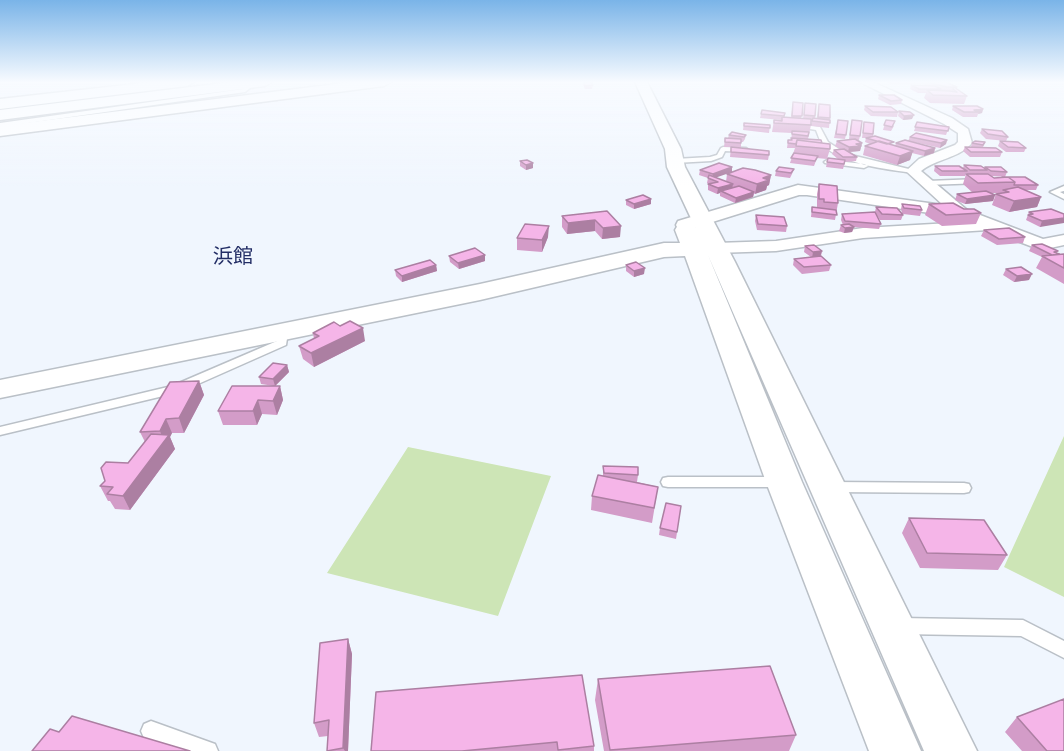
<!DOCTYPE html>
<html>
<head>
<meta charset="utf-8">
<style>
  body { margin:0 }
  canvas { display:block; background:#f0f6fe }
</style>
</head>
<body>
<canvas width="1064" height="751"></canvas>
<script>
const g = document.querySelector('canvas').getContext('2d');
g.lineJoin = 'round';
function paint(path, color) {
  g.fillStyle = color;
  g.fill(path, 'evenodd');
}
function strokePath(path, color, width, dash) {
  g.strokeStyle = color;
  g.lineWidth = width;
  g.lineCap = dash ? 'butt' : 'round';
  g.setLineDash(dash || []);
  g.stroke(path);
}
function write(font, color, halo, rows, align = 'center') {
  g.font = font + ' "Open Sans","Noto Sans JP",sans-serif';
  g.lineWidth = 4.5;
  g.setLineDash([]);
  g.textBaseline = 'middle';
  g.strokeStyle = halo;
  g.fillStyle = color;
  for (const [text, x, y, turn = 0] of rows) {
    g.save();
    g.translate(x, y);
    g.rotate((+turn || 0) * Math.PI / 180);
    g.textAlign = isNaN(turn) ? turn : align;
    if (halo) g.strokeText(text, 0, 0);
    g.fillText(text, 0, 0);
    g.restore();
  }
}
paint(new Path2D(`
  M 1064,436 L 1064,597 L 1004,567 Z
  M 408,447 L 551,476 L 498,616 L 327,573 Z`), '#cde5b6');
const service = new Path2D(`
  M 251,82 L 256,83 L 245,92 L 0,127 L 0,123 L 243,89 Z
  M 795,123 L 820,127 L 828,142 L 847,154 L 917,171 L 913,173 C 887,169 844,165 824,146 C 820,142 818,135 816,130 L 793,126 Z
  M 723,147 L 746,148 L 749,150 L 746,152 L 725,151 L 722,157 L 711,161 L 675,163 L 672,161 L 675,159 L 710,157 L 717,155 L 721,148 Z
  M 827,160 L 864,164 L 868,166 L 864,168 L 825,163 L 824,162 Z
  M 979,179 L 983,181 L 982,183 L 927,185 L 923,183 L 927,181 Z
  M 1064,186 L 1064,191 L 1060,192 L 1064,194 L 1064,199 L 1050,192 Z
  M 283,329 L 288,332 L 286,345 L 180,392 L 0,435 L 0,427 L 172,386 L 277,341 L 278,332 Z
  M 668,477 L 783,477 L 788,478 L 790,482 L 788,486 L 783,487 L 668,487 L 663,486 L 661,482 L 663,478 Z
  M 831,482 L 964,483 L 969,484 L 971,488 L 969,492 L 964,493 L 831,492 L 826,491 L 824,487 L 826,483 Z
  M 900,618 L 1023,620 L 1064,641 L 1064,658 L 1021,636 L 900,634 L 894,632 L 891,626 L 894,620 Z
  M 151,721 L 215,744 L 218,751 L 179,751 L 144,738 L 141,731 L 144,724 Z`);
const minor = new Path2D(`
  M 860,82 L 873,82 L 952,118 L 968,129 L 972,143 C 958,159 937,158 921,171 L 967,210 L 1043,239 L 1064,235 L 1064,245 L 1041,250 L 988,230 L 863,238 L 776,251 L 716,253 L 710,252 L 707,248 L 710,244 L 716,243 L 776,241 L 863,228 L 968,222 L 957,217 L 807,195 L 799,195 L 690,229 L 678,229 L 676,225 L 678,221 L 798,185 L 943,205 L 906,171 L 919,159 L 955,145 L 958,142 L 958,133 L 944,124 Z`);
const tertiary = new Path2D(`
  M 635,82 L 647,82 L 681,149 L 685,167 L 735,262 L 977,751 L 924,751 L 708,255 L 802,482 L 921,751 L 869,751 L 766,482 L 685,256 L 664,257 L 480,300 L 0,398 L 0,380 L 480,284 L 664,243 L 680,243 L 675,230 L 678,225 L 686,224 L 694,225 L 696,229 L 667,167 L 665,149 Z`);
const trunk = new Path2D(`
  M 152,82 L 194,82 L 187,86 L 0,109 L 0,99 Z
  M 352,82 L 391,82 L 384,86 L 0,136 L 0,126 Z`);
const motorway = new Path2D(`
  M 232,82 L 272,82 L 265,86 L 0,120 L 0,110 Z`);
strokePath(service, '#bac0c7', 3);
strokePath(minor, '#bac0c7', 3);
strokePath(tertiary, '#bac0c7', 3);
strokePath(trunk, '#bac0c7', 3);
strokePath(motorway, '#bac0c7', 3);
paint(service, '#fff');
paint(minor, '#fff');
paint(tertiary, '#fff');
paint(trunk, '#fff');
paint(motorway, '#fff');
paint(new Path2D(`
  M 583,82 L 593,85 L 592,89 L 585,89 L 583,85 Z
  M 887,82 L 946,82 L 957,87 L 957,89 L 967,96 L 964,104 L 930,103 L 924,98 L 926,93 L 918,93 L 910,89 L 911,85 L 925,85 L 922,84 L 890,84 Z
  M 879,95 L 902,100 L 901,104 L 890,105 L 878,99 Z
  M 793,102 L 803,103 L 801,118 L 803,119 L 805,103 L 815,116 L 815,119 L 817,119 L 819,104 L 830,118 L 829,128 L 811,126 L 812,121 L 811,120 L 811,125 L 808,139 L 822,143 L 830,149 L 827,159 L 817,158 L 814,166 L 790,163 L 795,148 L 787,148 L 788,140 L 791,140 L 792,133 L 772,132 L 774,120 L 781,120 L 760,118 L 762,110 L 784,117 L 791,117 Z
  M 865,106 L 898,112 L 897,117 L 871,116 L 864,110 Z
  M 953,106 L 983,109 L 982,113 L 978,114 L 977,117 L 963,117 L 952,110 Z
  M 899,111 L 912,119 L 903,120 L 898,116 Z
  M 838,120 L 846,135 L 845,139 L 834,138 Z
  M 886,120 L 894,126 L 891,131 L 883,130 Z
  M 864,122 L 873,134 L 873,136 L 895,146 L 896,143 L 908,141 L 910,137 L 947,140 L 946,144 L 940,148 L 914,142 L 935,148 L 934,153 L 924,156 L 912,153 L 910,160 L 897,165 L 863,155 L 865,146 L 870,144 L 865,142 L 866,138 L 862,138 Z
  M 917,122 L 949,127 L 946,135 L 914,131 Z
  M 744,123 L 770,125 L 769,133 L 743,130 Z
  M 851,125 L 860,136 L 859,140 L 856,140 L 862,143 L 860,151 L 849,152 L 857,157 L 856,161 L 845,162 L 843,169 L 826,167 L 828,158 L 839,160 L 832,154 L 834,150 L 842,150 L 835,146 L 837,141 L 853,140 L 849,139 Z
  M 982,129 L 1008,137 L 1006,141 L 986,139 L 980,133 Z
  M 729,135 L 746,135 L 745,139 L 743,142 L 741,142 L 741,148 L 769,155 L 768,160 L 730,157 L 731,147 L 724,147 L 725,138 L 728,138 Z
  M 1000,141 L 1026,148 L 1024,152 L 1006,152 L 998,146 Z
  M 985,142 L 983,147 L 1002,152 L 1000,157 L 970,157 L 963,151 L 965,147 L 971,147 L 972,143 Z
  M 520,161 L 533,168 L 526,170 L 520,166 Z
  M 719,163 L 716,178 L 726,182 L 727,174 L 771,175 L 769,185 L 767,186 L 766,190 L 754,194 L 753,197 L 735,203 L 720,196 L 720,193 L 717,194 L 708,190 L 708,184 L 710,184 L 707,183 L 708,178 L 699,175 L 700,170 Z
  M 964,165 L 984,168 L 985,167 L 1007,172 L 1005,177 L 992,176 L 994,178 L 1038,185 L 1036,190 L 1025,190 L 1041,197 L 1037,207 L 1009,212 L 992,205 L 996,194 L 1002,193 L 990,193 L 995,195 L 993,201 L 965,204 L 955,200 L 957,194 L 973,193 L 963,184 L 966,174 L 967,174 L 966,173 L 965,176 L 940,176 L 934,171 L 935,166 L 963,168 Z
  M 794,169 L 792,174 L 790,178 L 775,176 L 776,171 Z
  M 819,184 L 838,203 L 835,220 L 811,217 L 812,207 L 817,207 L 817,194 Z
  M 651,199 L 651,204 L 634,209 L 626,205 L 626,200 Z
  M 902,204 L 922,210 L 920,216 L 903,214 L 903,215 L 901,220 L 880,220 L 876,214 L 881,224 L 879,229 L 854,227 L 852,232 L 844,233 L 839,231 L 841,225 L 843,225 L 841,220 L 842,214 L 875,212 L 876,207 L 902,213 L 901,209 Z
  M 929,204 L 964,209 L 981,213 L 976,224 L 942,226 L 925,215 Z
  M 607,211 L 620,237 L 602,239 L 595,231 L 567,234 L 562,227 L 562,216 Z
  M 1029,212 L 1064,214 L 1040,227 L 1026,220 Z
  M 756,215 L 787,226 L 786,232 L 757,230 L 755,221 Z
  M 984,230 L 1025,237 L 1023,243 L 997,245 L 981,236 Z
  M 548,237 L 542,252 L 517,250 L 517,238 Z
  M 1032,245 L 1059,254 L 1064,254 L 1064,284 L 1036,268 L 1042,257 L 1029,251 Z
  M 805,246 L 822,251 L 821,256 L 831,265 L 829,271 L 802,274 L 793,265 L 794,259 L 811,257 L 804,252 Z
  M 449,256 L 485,261 L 459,269 L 450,262 Z
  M 436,265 L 437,271 L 402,282 L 396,276 L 395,270 Z
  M 626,265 L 644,274 L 634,277 L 626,271 Z
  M 1006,269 L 1029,280 L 1014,282 L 1003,275 Z
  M 313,333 L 365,341 L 314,367 L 303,359 L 299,346 L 314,339 Z
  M 287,365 L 289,372 L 275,386 L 280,386 L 283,400 L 277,415 L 262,414 L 257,425 L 223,425 L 218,411 L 274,386 L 261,384 L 259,377 Z
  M 199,381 L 204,395 L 184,433 L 172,433 L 170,437 L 175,449 L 130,510 L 115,509 L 110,501 L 108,501 L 100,486 L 105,481 L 128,463 L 145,442 L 140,432 Z
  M 603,466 L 638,475 L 637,482 L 658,487 L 652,523 L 591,510 L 592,496 L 603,476 Z
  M 681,506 L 676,539 L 659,535 L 660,528 Z
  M 909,518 L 1007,555 L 998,570 L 920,568 L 902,533 Z
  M 348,639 L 352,654 L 348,751 L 327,751 L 328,736 L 319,737 L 314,723 Z
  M 598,679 L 796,735 L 789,751 L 604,751 L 595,700 Z
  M 376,692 L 594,746 L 594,751 L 371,751 Z
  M 1017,717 L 1064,751 L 1022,751 L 1005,732 Z`), '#d39cc8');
paint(new Path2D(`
  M 983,109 L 982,113 L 978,114 L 979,112 L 974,110 Z
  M 914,115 L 912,119 L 903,120 L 904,116 Z
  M 947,140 L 946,144 L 940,148 L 941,143 Z
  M 862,143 L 860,151 L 848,152 L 849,147 L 856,144 Z
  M 935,148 L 934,153 L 924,156 L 925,151 Z
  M 913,151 L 910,160 L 897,165 L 900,156 Z
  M 533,163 L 533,168 L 526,170 L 526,165 Z
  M 732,167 L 732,172 L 712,179 L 713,174 Z
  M 771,175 L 769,185 L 767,186 L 766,190 L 755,194 L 757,184 L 763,178 Z
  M 733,184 L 732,190 L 721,191 L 720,193 L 717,194 L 718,188 Z
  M 754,192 L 753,197 L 735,203 L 736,198 Z
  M 995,195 L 993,201 L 965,204 L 967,199 Z
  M 1041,197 L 1037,207 L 1009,212 L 1014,201 Z
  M 651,199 L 651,204 L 634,209 L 634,204 Z
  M 1064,218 L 1064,223 L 1040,227 L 1042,221 Z
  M 595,220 L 595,231 L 567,234 L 568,223 Z
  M 549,226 L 548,237 L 542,252 L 542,240 Z
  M 621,226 L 620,237 L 602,239 L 603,228 Z
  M 854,227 L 852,232 L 844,233 L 845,228 Z
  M 822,251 L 820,257 L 812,258 L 813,252 Z
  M 485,255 L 485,261 L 459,269 L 458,263 Z
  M 436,265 L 437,271 L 402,282 L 402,276 Z
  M 645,268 L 644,274 L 634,277 L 634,271 Z
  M 1032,274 L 1029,280 L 1014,282 L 1017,276 Z
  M 363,328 L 365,341 L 314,367 L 311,353 Z
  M 287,365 L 289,372 L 275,386 L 273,379 Z
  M 199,381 L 204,395 L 184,433 L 179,418 Z
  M 280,386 L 283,400 L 277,415 L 273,401 Z
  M 258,400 L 262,414 L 257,425 L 253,411 Z
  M 166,419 L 172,433 L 170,437 L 175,449 L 130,510 L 123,496 L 164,442 L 160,431 Z
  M 348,639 L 352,654 L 348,751 L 345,751 L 343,748 Z`), '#ac7fa2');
const building = new Path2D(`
  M 584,82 L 591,82 L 593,85 L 585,86 Z
  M 927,82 L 946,82 L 957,87 L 947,87 Z
  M 911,85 L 935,86 L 941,89 L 919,89 Z
  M 954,87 L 967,96 L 933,95 L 927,90 L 950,91 L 957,92 L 953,89 Z
  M 879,95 L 894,95 L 902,100 L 891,101 Z
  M 793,102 L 803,103 L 802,116 L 792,116 Z
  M 805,103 L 816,104 L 815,116 L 804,115 Z
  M 819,104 L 830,105 L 830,118 L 818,117 Z
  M 865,106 L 891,107 L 898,112 L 873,112 Z
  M 953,106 L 977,106 L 983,109 L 974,110 L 979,112 L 964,112 Z
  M 762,110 L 785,113 L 784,116 L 761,114 Z
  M 899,111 L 910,112 L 914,115 L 904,116 Z
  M 782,117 L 811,119 L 811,125 L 774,123 L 774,120 L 782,121 Z
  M 813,118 L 830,120 L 830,123 L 812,121 Z
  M 838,120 L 848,121 L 846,135 L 836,134 Z
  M 852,120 L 862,121 L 860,136 L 850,135 Z
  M 886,120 L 895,121 L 892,127 L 884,125 Z
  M 864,122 L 874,123 L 873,134 L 863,133 Z
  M 917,122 L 949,127 L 948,131 L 915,127 Z
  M 744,123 L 770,125 L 770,128 L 744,126 Z
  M 982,129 L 1002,131 L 1008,137 L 988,134 Z
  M 792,131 L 809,132 L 808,136 L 792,134 Z
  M 732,132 L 746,135 L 744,137 L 729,135 Z
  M 916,133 L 947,140 L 941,143 L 910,137 Z
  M 875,136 L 894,142 L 887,144 L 866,138 Z
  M 725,138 L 741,139 L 741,143 L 725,142 Z
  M 791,138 L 821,140 L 822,143 L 797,140 L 796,144 L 788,143 L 788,140 L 792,140 Z
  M 855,139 L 862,143 L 856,144 L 861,146 L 849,147 L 837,141 Z
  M 797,140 L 830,144 L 830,149 L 796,146 Z
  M 905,140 L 935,148 L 925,151 L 896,143 Z
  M 879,141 L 913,151 L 900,156 L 865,146 Z
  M 975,141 L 985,142 L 983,145 L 972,143 Z
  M 1000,141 L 1018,142 L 1026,148 L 1008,147 Z
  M 731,147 L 769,151 L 769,155 L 731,152 Z
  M 965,147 L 996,148 L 1002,152 L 971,152 Z
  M 844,149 L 857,157 L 843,157 L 834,150 Z
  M 794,153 L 818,156 L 815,161 L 791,158 Z
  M 828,158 L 845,160 L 844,164 L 827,162 Z
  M 527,160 L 533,163 L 526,165 L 520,161 Z
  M 719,163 L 732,167 L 713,174 L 700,170 Z
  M 964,165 L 981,166 L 987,170 L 970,170 Z
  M 935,166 L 959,166 L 967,171 L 942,171 Z
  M 779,167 L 794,169 L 791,173 L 776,171 Z
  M 985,167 L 1001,167 L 1007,172 L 991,171 Z
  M 743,168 L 755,170 L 771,175 L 763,178 L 769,180 L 757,184 L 727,174 Z
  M 966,174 L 988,174 L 994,178 L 1008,177 L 1015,182 L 978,183 Z
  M 709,175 L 733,184 L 718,188 L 708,184 L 718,182 L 708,178 Z
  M 1002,177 L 1025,177 L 1038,185 L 1014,185 L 1015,182 L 1008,177 Z
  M 819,184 L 837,186 L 838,203 L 824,202 L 824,199 L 819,199 Z
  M 739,186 L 754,192 L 736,198 L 721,191 Z
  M 1018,187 L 1041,197 L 1014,201 L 996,194 L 1009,192 L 1003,190 Z
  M 986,191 L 995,195 L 967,199 L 957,194 Z
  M 643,195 L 651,199 L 634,204 L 626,200 Z
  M 953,203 L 964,209 L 974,209 L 981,213 L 946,215 L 929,204 Z
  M 902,204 L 920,206 L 922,210 L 904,208 Z
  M 812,207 L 836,210 L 837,215 L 812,212 Z
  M 876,207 L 897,208 L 903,215 L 882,214 Z
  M 1051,209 L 1064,214 L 1064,218 L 1042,221 L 1028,215 L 1033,214 L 1029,212 Z
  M 607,211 L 621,226 L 603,228 L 595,220 L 568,223 L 562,216 Z
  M 875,212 L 881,224 L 845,221 L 842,214 Z
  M 756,215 L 784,217 L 787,226 L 758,224 Z
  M 525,224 L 549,226 L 542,240 L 517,238 Z
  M 849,224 L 854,227 L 845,228 L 841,225 Z
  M 1009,228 L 1025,237 L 999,239 L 984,230 Z
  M 1042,244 L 1058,251 L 1054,252 L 1059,254 L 1052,255 L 1032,245 Z
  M 814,245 L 822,251 L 813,252 L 805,246 Z
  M 475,248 L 485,255 L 458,263 L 449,256 Z
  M 1064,254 L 1064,268 L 1042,256 Z
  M 821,256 L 831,265 L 804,267 L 794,259 Z
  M 430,260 L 436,265 L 402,276 L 395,270 Z
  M 636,262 L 645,268 L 634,271 L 626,265 Z
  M 1021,267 L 1032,274 L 1017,276 L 1006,269 Z
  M 350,321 L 363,328 L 311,353 L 299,346 L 319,336 L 313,333 L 334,322 L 340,326 Z
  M 273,363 L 287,365 L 273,379 L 259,377 Z
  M 199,381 L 179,418 L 166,419 L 160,431 L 140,432 L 170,382 Z
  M 232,386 L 280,386 L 273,401 L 258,400 L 253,411 L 218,411 Z
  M 151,434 L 169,435 L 123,496 L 107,494 L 113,487 L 100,486 L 105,481 L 101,468 L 106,462 L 128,463 Z
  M 603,466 L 638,467 L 638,475 L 604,473 Z
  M 598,475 L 658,487 L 654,508 L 592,496 Z
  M 666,503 L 681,506 L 677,532 L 660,528 Z
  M 909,518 L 984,520 L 1007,555 L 927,553 Z
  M 348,639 L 343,748 L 327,751 L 329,720 L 314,723 L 320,643 Z
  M 770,666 L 796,735 L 610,750 L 598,679 Z
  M 582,675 L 594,746 L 558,750 L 557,742 L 462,751 L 371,751 L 376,692 Z
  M 1064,699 L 1064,751 L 1047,751 L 1017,717 Z
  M 72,716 L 190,751 L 32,751 L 50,729 L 59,732 Z`);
paint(building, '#f5b5e8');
strokePath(building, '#ac7fa2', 1.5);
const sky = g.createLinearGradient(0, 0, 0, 187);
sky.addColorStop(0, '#7ab4e8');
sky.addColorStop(0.44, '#f8fbff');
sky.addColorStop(1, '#f8fbff00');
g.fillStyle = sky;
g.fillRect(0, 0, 1064, 187);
write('20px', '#222d65', '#f0f6fe', [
  ["浜館",233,257]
]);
</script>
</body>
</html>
